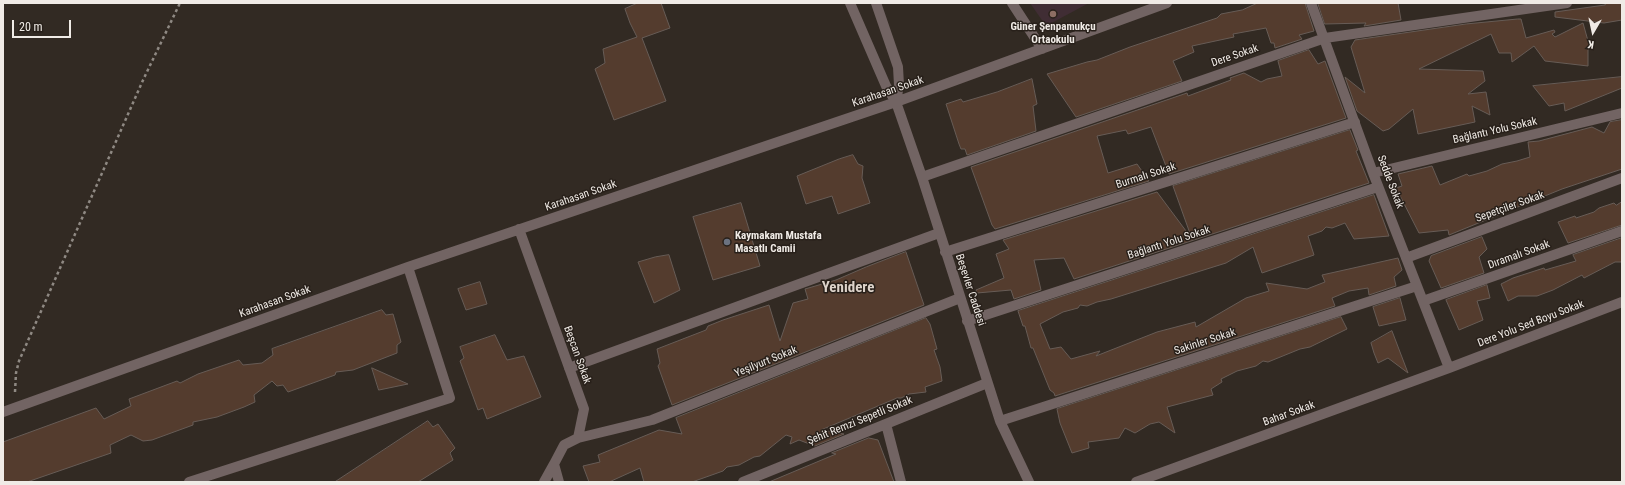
<!DOCTYPE html>
<html>
<head>
<meta charset="utf-8">
<style>
  body { margin:0 }
  #map { position:relative; width:1625px; height:485px; overflow:hidden; background:#322a23; font-family:"Roboto Condensed",sans-serif }
  canvas { display:block }
  .frame { position:absolute; inset:0; border:4px solid #f0ebe6; pointer-events:none }
  .north { position:absolute; left:1573px; top:12px; width:40px; height:40px; -webkit-text-stroke:3px #28201a; paint-order:stroke; rotate:189deg; font-size:11px; font-weight:700; line-height:16px; text-align:center; color:#f0ebe6 }
  .north::after { content:''; display:block; margin:auto; width:14px; height:18px; background:#f0ebe6; clip-path:polygon(50% 0,100% 100%,50% 72%,0 100%) }
  .scale { position:absolute; left:12px; top:20px; width:59px; height:18px; box-sizing:border-box; border:2px solid #f0ebe6; border-top:0; padding-left:5px; font-size:12px; line-height:14px; white-space:nowrap; color:#f0ebe6; -webkit-text-stroke:3px #28201a; paint-order:stroke }
</style>
</head>
<body>
<div id="map">
<canvas width="1625" height="485"></canvas>
<div class="frame"></div>
<div class="north">K</div>
<div class="scale">20 m</div>
</div>
<script>
const g = document.querySelector('canvas').getContext('2d');
g.lineJoin = 'round';
function paint(path, color) {
  g.fillStyle = color;
  g.fill(path, 'evenodd');
}
function strokePath(path, color, width, dash) {
  g.strokeStyle = color;
  g.lineWidth = width;
  g.lineCap = dash ? 'butt' : 'round';
  g.setLineDash(dash || []);
  g.stroke(path);
}
function write(font, color, halo, rows, align = 'center') {
  g.font = font + ' "Roboto Condensed",sans-serif';
  g.lineWidth = 3;
  g.setLineDash([]);
  g.textBaseline = 'middle';
  g.strokeStyle = halo;
  g.fillStyle = color;
  for (const [text, x, y, turn = 0] of rows) {
    g.save();
    g.translate(x, y);
    g.rotate((+turn || 0) * Math.PI / 180);
    g.textAlign = isNaN(turn) ? turn : align;
    if (halo) g.strokeText(text, 0, 0);
    g.fillText(text, 0, 0);
    g.restore();
  }
}
paint(new Path2D(`
  M 1030,3 L 1089,3 L 1046,26 Z`), '#402d34');
const building = new Path2D(`
  M 638,3 L 661,3 L 670,28 L 642,38 L 666,101 L 614,120 L 595,69 L 605,63 L 603,49 L 637,37 L 630,23 L 625,9 Z
  M 1258,3 L 1305,3 L 1314,31 L 1299,35 L 1302,39 L 1275,48 L 1274,43 L 1271,43 L 1266,28 L 1233,34 L 1234,37 L 1192,46 L 1194,52 L 1173,61 L 1182,81 L 1076,117 L 1047,74 L 1087,62 L 1097,60 L 1130,47 L 1217,18 L 1221,14 L 1242,10 Z
  M 1318,3 L 1398,3 L 1401,20 L 1364,26 L 1366,23 L 1325,24 Z
  M 1605,3 L 1622,3 L 1622,20 L 1604,23 L 1555,17 L 1555,12 L 1605,5 Z
  M 1518,19 L 1521,19 L 1526,38 L 1554,30 L 1555,32 L 1552,34 L 1555,37 L 1583,23 L 1590,48 L 1588,50 L 1588,66 L 1545,61 L 1534,46 L 1512,62 L 1511,53 L 1499,53 L 1491,34 L 1419,69 L 1483,71 L 1485,81 L 1468,94 L 1486,92 L 1490,115 L 1472,106 L 1475,122 L 1418,134 L 1413,109 L 1389,129 L 1383,131 L 1357,111 L 1345,77 L 1365,93 L 1351,47 L 1355,40 L 1466,24 Z
  M 1309,50 L 1318,64 L 1325,61 L 1346,118 L 1169,174 L 1151,127 L 1128,134 L 1126,130 L 1097,136 L 1108,173 L 1137,164 L 1149,181 L 995,229 L 992,225 L 971,167 L 1187,93 L 1188,96 L 1231,80 L 1230,78 L 1244,73 L 1261,82 L 1267,79 L 1282,76 L 1278,61 Z
  M 1622,77 L 1622,88 L 1565,111 L 1564,103 L 1549,106 L 1533,86 Z
  M 1032,79 L 1037,104 L 1033,106 L 1036,131 L 967,155 L 965,149 L 961,149 L 959,144 L 946,104 L 961,99 L 963,102 L 997,92 Z
  M 1622,120 L 1622,169 L 1562,189 L 1449,235 L 1448,230 L 1419,233 L 1396,188 L 1402,186 L 1398,174 L 1432,166 L 1440,185 L 1467,174 L 1469,176 L 1487,171 L 1502,164 L 1517,161 L 1530,157 L 1528,142 L 1539,141 L 1592,127 L 1604,133 L 1610,122 Z
  M 1350,130 L 1358,150 L 1356,151 L 1369,183 L 1074,279 L 1064,258 L 1034,260 L 1041,290 L 1014,299 L 1011,290 L 977,293 L 976,290 L 1004,278 L 996,254 L 1009,249 L 1003,240 L 1157,192 L 1192,239 L 1173,186 Z
  M 853,155 L 858,164 L 863,166 L 862,178 L 870,203 L 838,214 L 832,196 L 806,204 L 797,176 L 839,159 Z
  M 1374,195 L 1389,236 L 1354,239 L 1345,223 L 1332,228 L 1326,227 L 1322,231 L 1308,236 L 1314,255 L 1262,273 L 1253,247 L 1226,263 L 1111,299 L 1097,302 L 1087,306 L 1080,305 L 1078,308 L 1063,312 L 1040,324 L 1050,349 L 1061,347 L 1071,359 L 1100,351 L 1096,356 L 1157,332 L 1195,322 L 1196,327 L 1246,298 L 1269,291 L 1266,283 L 1307,289 L 1325,282 L 1322,275 L 1398,258 L 1402,270 L 1394,277 L 1396,286 L 1369,295 L 1368,288 L 1349,291 L 1332,298 L 1335,306 L 1055,396 L 1054,393 L 1050,390 L 1033,348 L 1031,348 L 1025,326 L 1023,326 L 1018,311 Z
  M 1622,202 L 1622,225 L 1568,243 L 1558,222 L 1575,216 L 1576,218 L 1594,212 L 1599,208 L 1614,203 L 1616,205 Z
  M 741,203 L 760,266 L 713,280 L 693,217 Z
  M 1482,237 L 1487,249 L 1479,257 L 1484,273 L 1441,288 L 1429,261 L 1431,256 Z
  M 1622,238 L 1622,262 L 1615,262 L 1584,278 L 1582,275 L 1553,290 L 1537,296 L 1518,296 L 1508,301 L 1501,284 L 1513,278 L 1544,268 L 1545,270 L 1576,261 L 1573,255 Z
  M 906,252 L 924,305 L 672,405 L 658,366 L 660,363 L 657,349 L 706,330 L 708,326 L 723,320 L 769,305 L 780,341 L 793,303 L 808,299 L 805,289 L 836,280 L 866,267 Z
  M 669,255 L 680,290 L 654,303 L 638,262 L 655,257 Z
  M 480,282 L 487,304 L 466,310 L 458,289 Z
  M 1487,285 L 1490,298 L 1477,301 L 1483,320 L 1459,330 L 1446,300 Z
  M 1400,298 L 1406,320 L 1379,326 L 1373,307 Z
  M 382,310 L 386,315 L 393,314 L 401,342 L 397,345 L 397,353 L 353,370 L 336,372 L 335,375 L 288,392 L 283,385 L 277,386 L 272,381 L 254,395 L 255,402 L 244,407 L 217,417 L 193,422 L 193,425 L 152,440 L 143,441 L 131,435 L 110,445 L 111,453 L 27,482 L 3,482 L 3,442 L 96,408 L 104,419 L 131,406 L 129,399 L 177,381 L 180,383 L 198,374 L 239,360 L 243,365 L 262,363 L 273,355 L 272,349 Z
  M 1341,317 L 1347,329 L 1310,347 L 1300,349 L 1268,362 L 1263,361 L 1256,366 L 1237,371 L 1221,379 L 1222,382 L 1211,389 L 1213,395 L 1167,407 L 1175,433 L 1159,422 L 1150,424 L 1135,433 L 1125,428 L 1119,438 L 1088,442 L 1089,448 L 1072,453 L 1060,423 L 1057,409 Z
  M 926,318 L 930,324 L 937,349 L 934,350 L 940,367 L 942,381 L 925,387 L 926,392 L 909,394 L 901,398 L 897,398 L 821,430 L 844,434 L 815,446 L 799,440 L 790,444 L 792,437 L 786,435 L 760,456 L 754,457 L 739,465 L 727,467 L 723,471 L 692,482 L 644,482 L 640,468 L 609,482 L 589,482 L 583,466 L 600,462 L 598,455 L 659,430 L 682,434 L 676,418 Z
  M 1392,331 L 1408,373 L 1388,358 L 1378,363 L 1374,353 L 1371,343 Z
  M 495,335 L 507,360 L 524,356 L 541,397 L 487,419 L 483,408 L 478,410 L 460,361 L 464,358 L 460,347 Z
  M 372,368 L 408,384 L 379,390 Z
  M 428,421 L 433,427 L 438,424 L 455,448 L 450,453 L 453,460 L 418,482 L 335,482 Z
  M 869,438 L 878,440 L 894,482 L 769,482 L 836,454 L 832,453 Z`);
paint(building, '#543c2e');
strokePath(building, '#675c56', 1);
strokePath(new Path2D(`
  M 15,392 L 16,373 L 19,361 L 144,78 L 180,3`), '#8f8983', 2.5, [3, 3]);
strokePath(new Path2D(`
  M 850,3 L 886,86 L 896,102 L 899,85 L 898,67 L 876,3
  M 1012,3 L 1042,49
  M 1311,3 L 1373,173 L 1449,368
  M 896,102 L 922,177 L 1000,421 L 1029,482
  M 1373,173 L 1622,113
  M 922,177 L 1325,38 L 1567,3
  M 519,229 L 584,409 L 578,438 L 564,445 L 554,464 L 559,482
  M 945,252 L 1355,122
  M 1406,258 L 1622,178
  M 1423,301 L 1622,231
  M 967,321 L 1378,187
  M 569,368 L 939,233
  M 3,412 L 408,267 L 896,102 L 1167,3
  M 1000,421 L 1417,286
  M 886,424 L 901,482
  M 578,438 L 652,420 L 960,298
  M 189,482 L 450,398 L 408,267
  M 544,482 L 554,464
  M 743,482 L 987,383
  M 1136,482 L 1449,368 L 1622,302`), '#726463', 10);
for (const [x, y, r, color] of [
  [1053,14,4,"#8d6e63"],
  [727,242,4,"#6b7280"]
]) {
  const dot = new Path2D();
  dot.arc(x, y, r, 0, 2 * Math.PI);
  g.fillStyle = color;
  g.fill(dot);
  strokePath(dot, '#28201a', 1.5);
}
write('bold 11px', '#f0ebe6', '#28201a', [
  ["Güner Şenpamukçu",1053,27],
  ["Ortaokulu",1053,40],
  ["Kaymakam Mustafa",735,236,"left"],
  ["Masatlı Camii",735,249,"left"]
]);
write('11px', '#f0ebe6', '#28201a', [
  ["Dere Sokak",1235,56,-19],
  ["Karahasan Sokak",888,92,-19],
  ["Bağlantı Yolu Sokak",1495,131,-13],
  ["Burmalı Sokak",1146,176,-18],
  ["Sedde Sokak",1390,182,69],
  ["Karahasan Sokak",581,196,-19],
  ["Sepetçiler Sokak",1510,207,-20],
  ["Bağlantı Yolu Sokak",1169,243,-18],
  ["Dıramalı Sokak",1519,255,-20],
  ["Beşevler Caddesi",970,290,72],
  ["Karahasan Sokak",275,302,-20],
  ["Dere Yolu Sed Boyu Sokak",1531,324,-21],
  ["Sakinler Sokak",1205,342,-18],
  ["Beşcan Sokak",577,355,70],
  ["Yeşilyurt Sokak",766,362,-22],
  ["Bahar Sokak",1289,414,-20],
  ["Şehit Remzi Sepetli Sokak",860,421,-22]
]);
write('bold 15px', '#ddd3ca', '#28201a', [
  ["Yenidere",848,288]
]);
</script>
</body>
</html>
